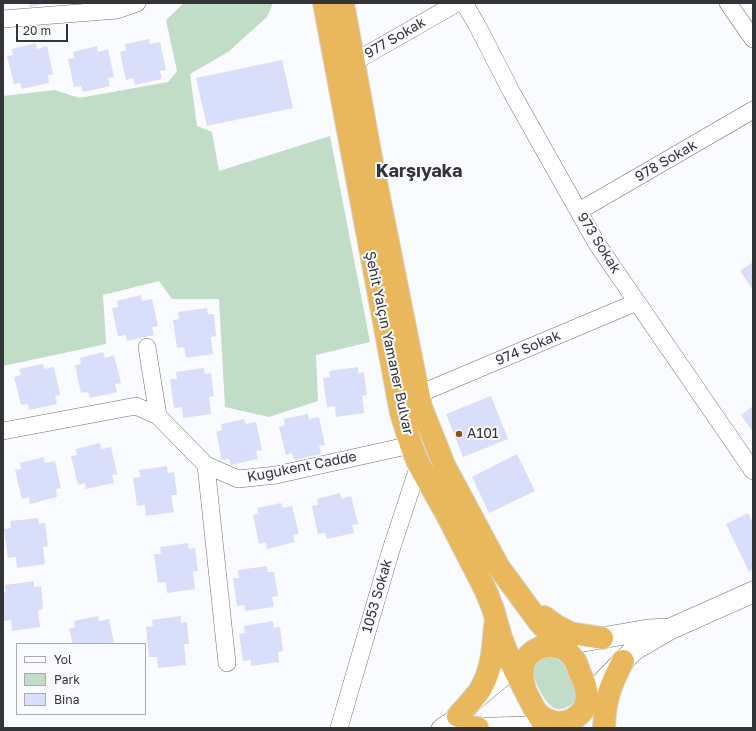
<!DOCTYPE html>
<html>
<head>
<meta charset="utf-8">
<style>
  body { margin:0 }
  #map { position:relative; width:756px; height:731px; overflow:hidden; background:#fafbfe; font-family:"Golos Text",sans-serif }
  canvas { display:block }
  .frame { position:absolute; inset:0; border:4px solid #333435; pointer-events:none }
  .legend { position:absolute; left:16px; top:643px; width:130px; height:72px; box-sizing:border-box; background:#fafbfe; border:1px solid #aaabae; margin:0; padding:5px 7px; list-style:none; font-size:12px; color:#333435 }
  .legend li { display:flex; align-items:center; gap:8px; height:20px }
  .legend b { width:20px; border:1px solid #aaabae }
  .scale { position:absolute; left:16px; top:24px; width:52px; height:18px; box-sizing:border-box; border:2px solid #333435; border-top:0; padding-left:5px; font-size:12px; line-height:14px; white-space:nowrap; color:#333435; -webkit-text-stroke:3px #fafbfe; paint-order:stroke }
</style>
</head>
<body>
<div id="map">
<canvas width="756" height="731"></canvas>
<div class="frame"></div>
<ul class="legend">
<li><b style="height:5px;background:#fff"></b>Yol</li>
<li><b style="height:11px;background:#c1dcc7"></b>Park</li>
<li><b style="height:11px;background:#d9defb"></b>Bina</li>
</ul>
<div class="scale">20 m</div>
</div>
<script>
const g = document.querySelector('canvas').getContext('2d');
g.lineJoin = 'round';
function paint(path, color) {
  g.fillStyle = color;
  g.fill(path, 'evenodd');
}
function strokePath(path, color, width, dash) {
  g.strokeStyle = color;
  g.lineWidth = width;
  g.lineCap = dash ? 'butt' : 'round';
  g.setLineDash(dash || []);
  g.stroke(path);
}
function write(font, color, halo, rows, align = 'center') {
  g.font = font + ' "Golos Text",sans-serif';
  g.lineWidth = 4;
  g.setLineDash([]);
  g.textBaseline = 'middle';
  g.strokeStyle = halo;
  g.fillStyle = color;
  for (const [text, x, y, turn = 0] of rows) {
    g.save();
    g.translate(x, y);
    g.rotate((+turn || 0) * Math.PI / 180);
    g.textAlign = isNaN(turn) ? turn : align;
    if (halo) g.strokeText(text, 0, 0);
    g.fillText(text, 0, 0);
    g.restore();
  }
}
paint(new Path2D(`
  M 184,3 L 273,3 L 267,17 L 228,52 L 190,74 L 197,126 L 212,132 L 219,171 L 330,136 L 370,342 L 316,355 L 318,401 L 269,417 L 225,407 L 219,299 L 172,299 L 159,281 L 103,295 L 106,344 L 3,366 L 3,96 L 55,90 L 79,98 L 168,82 L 177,71 L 166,20 Z
  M 551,657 C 555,658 557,659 560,661 C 566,665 577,685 577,693 C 577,698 573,704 569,706 C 554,716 545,701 539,689 C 531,674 531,660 551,657 Z`), '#c1dcc7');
paint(new Path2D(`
  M 29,3 L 43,3 L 43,4 L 30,7 Z
  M 149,39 L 150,44 L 160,42 L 166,70 L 160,71 L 162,79 L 135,85 L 133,78 L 126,80 L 120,52 L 126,50 L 125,44 Z
  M 36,43 L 37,49 L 47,46 L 53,74 L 48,75 L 49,83 L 22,89 L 20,83 L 14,84 L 7,56 L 13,55 L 12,49 Z
  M 97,46 L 98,52 L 108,49 L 114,77 L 108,78 L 110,86 L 83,92 L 81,86 L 74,87 L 68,59 L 74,58 L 73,52 Z
  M 282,60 L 293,108 L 207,126 L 196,78 Z
  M 753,262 L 753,290 L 740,271 Z
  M 141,295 L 142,301 L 152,299 L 158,326 L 152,327 L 154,335 L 127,341 L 126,335 L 118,336 L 112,308 L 118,307 L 117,301 Z
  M 207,308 L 208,314 L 214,314 L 216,336 L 211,337 L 213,354 L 186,358 L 184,347 L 177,348 L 173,320 L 179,319 L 178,312 Z
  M 103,352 L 105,358 L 114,355 L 121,383 L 115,384 L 117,392 L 90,398 L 88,392 L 81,393 L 75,365 L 81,364 L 80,358 Z
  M 43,364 L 44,369 L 54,367 L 60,395 L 55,396 L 57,404 L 29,410 L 28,404 L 21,405 L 14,377 L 21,375 L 19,369 Z
  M 358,367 L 358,373 L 364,372 L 367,395 L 362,396 L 364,413 L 336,417 L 335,406 L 327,407 L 323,378 L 330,377 L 329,371 Z
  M 204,368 L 205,374 L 211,373 L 214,396 L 209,397 L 211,414 L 183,418 L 182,407 L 174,408 L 170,379 L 177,379 L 176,372 Z
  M 491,396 L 508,439 L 463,457 L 446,414 Z
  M 753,406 L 753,432 L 741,415 Z
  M 308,414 L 309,419 L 319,417 L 325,445 L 319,446 L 321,454 L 294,460 L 292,453 L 286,455 L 279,427 L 285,425 L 284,419 Z
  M 244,419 L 246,424 L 256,422 L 262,450 L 256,451 L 258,459 L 231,465 L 229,459 L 222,460 L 216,432 L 222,430 L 221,424 Z
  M 100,443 L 101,449 L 111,447 L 117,474 L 112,475 L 114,483 L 86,489 L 85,483 L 78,485 L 71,456 L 77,455 L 76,449 Z
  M 517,454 L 535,491 L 489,513 L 472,477 Z
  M 44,457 L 45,463 L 55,461 L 61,488 L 56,489 L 57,497 L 30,504 L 29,497 L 22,499 L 15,470 L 21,469 L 20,463 Z
  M 167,466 L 168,473 L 174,472 L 177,495 L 171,495 L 174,512 L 146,516 L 145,505 L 137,506 L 133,478 L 140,477 L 139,470 Z
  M 340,493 L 342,499 L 351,496 L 358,524 L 352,525 L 354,533 L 327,539 L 325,533 L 318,534 L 312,506 L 318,505 L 317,499 Z
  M 281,503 L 283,508 L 292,506 L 299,534 L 293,535 L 295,542 L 267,549 L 266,542 L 259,544 L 253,515 L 259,514 L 257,508 Z
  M 748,513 L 753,524 L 753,569 L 749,572 L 726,524 Z
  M 38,518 L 39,524 L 45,523 L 48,546 L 43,547 L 45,564 L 17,568 L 16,557 L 8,558 L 4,529 L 11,528 L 10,521 Z
  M 188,543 L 189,549 L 195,548 L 198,571 L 193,572 L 195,589 L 167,593 L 166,582 L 158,583 L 154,554 L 161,554 L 160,547 Z
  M 267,566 L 268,572 L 274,572 L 278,596 L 272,597 L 274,607 L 245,611 L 245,605 L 237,606 L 233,578 L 239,578 L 238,570 Z
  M 34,581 L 34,587 L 41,586 L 43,609 L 38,610 L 40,627 L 12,631 L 11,620 L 3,621 L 3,592 L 6,592 L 5,585 Z
  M 98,616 L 99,621 L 109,619 L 114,644 L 73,644 L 69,629 L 75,627 L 74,621 Z
  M 181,616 L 181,623 L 187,622 L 189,644 L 184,644 L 186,665 L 158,668 L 157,657 L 149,657 L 146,627 L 153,626 L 152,620 Z
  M 273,621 L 274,628 L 280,627 L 283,651 L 278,652 L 279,662 L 251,666 L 251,660 L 243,661 L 239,634 L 245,633 L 244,626 Z`), '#d9defb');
const minor = new Path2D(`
  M 464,3 L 477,25 L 512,93 L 597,244 L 753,471
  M 728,3 L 753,39
  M 3,19 L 117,10 L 137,3
  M 354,62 L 457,3
  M 579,211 L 753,110
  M 147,347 L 158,416
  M 419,394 L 637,302
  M 3,431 L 136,406 L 158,416 L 206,465 L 238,479 L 276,475 L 411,445
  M 206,465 L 227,663
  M 465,727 L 526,725 L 553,722
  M 339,728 L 390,553 L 419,465
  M 440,728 L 458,716 L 523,661`);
const tertiary = new Path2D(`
  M 670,629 L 753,592
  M 581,712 L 596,689 L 623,661 L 634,650 L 670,629 L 648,630 L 584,641`);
const trunk = new Path2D(`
  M 324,3 L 401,413 L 411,445 L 419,465 L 446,513 L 486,591 L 493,609 L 501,637 L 511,663 L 533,706 L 546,728
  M 343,3 L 371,157 L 421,407 L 445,467 L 498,566 L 539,622 L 567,651
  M 544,617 L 555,625 L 570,633 L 602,638
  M 524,686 C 521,675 521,664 529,655 C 542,642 564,643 574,659 C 577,663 578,668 580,673 C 588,689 592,708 573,719 C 561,726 544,722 535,710
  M 458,716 C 465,708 474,699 480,690 C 492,670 493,648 495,626
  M 468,727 L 478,728
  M 604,728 C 605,699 610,686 623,661`);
strokePath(minor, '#707073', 18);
strokePath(tertiary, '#707073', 22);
strokePath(trunk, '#d6d6d7', 24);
strokePath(minor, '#fff', 17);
strokePath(tertiary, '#fff', 21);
strokePath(trunk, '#eab85c', 22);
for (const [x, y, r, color] of [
  [459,434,4,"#915318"]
]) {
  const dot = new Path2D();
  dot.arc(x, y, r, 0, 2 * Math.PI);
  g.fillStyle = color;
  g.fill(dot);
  strokePath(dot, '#fafbfe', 1.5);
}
write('14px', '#333435', '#fafbfe', [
  ["977 Sokak",395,38,-30],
  ["978 Sokak",666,161,-30],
  ["973 Sokak",599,243,58],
  ["Şehit Yalçın Yamaner Bulvar",389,343,78],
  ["974 Sokak",528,348,-23],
  ["Kuğukent Cadde",302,467,-11],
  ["1053 Sokak",377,596,-74]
]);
write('14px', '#333435', '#fafbfe', [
  ["A101",467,434]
], 'left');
write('bold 18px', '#333435', '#fafbfe', [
  ["Karşıyaka",419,171]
]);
</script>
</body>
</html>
